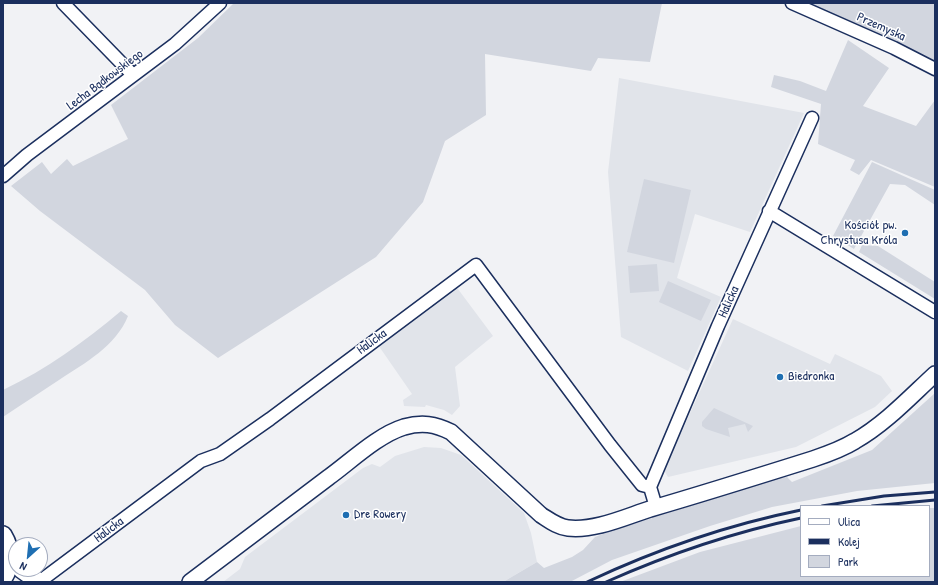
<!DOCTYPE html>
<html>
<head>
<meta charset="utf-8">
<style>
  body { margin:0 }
  #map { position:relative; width:938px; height:585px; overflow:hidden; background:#f1f2f5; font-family:"Patrick Hand",sans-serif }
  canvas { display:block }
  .frame { position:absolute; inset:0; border:4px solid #1b2f5e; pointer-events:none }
  .legend { position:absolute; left:800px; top:505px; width:130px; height:72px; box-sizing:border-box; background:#fff; border:1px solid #a4acbf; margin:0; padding:5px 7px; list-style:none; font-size:12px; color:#1b2f5e }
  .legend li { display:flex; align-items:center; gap:8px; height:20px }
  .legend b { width:20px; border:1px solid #a4acbf }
  .north { position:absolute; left:8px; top:537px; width:40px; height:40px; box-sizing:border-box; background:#fff; border:1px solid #a4acbf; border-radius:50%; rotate:207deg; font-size:11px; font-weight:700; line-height:16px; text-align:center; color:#1b2f5e }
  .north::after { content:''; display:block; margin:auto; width:14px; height:18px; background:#1f6fb2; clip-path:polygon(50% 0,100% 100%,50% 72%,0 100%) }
</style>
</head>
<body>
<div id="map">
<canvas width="938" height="585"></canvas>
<div class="frame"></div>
<ul class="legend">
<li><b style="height:5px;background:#fff"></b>Ulica</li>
<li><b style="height:5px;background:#1b2f5e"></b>Kolej</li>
<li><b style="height:11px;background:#d2d6df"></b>Park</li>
</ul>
<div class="north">N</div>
</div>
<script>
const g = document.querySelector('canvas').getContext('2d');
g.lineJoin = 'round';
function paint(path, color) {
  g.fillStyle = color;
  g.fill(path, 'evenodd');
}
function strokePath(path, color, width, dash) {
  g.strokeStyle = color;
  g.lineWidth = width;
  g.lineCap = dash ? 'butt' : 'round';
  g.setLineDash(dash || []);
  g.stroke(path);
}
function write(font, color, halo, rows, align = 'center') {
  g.font = font + ' "Patrick Hand",sans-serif';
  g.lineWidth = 3;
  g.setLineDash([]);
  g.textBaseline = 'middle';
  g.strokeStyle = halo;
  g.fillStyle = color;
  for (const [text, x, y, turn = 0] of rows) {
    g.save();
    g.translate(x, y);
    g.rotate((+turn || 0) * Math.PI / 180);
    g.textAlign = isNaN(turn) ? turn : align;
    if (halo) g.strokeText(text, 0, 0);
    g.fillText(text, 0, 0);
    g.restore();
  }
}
paint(new Path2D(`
  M 619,78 L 804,113 L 750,232 L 695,214 L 677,278 L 721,297 L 688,371 L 621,337 L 608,172 Z
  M 455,285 L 493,336 L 455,367 L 460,406 L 452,415 L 444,410 L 426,405 L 425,407 L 404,406 L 403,400 L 412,394 L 376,342 Z
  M 733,319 L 830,364 L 835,354 L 881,376 L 892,391 L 875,407 L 796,447 L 668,477 L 664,470 Z
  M 424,447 L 441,448 L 461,455 L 524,513 L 531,533 L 537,562 L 503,582 L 223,582 L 240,569 L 245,557 L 363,468 L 372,464 L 380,467 L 395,456 Z`), '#e1e4ea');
paint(new Path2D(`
  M 234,3 L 662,3 L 650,62 L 598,58 L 591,71 L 485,54 L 486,115 L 445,141 L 423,202 L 376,257 L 218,358 L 175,325 L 145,290 L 40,211 L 11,186 L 42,162 L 51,174 L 67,159 L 73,166 L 128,139 L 111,105 L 198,38 Z
  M 808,3 L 935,3 L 935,61 L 855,23 Z
  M 848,40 L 889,68 L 863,106 L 916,126 L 935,100 L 935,187 L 871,160 L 859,175 L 850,170 L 855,160 L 818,144 L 821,104 L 771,87 L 774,75 L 800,81 L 826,91 Z
  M 872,162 L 935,190 L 935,205 L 905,185 L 890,184 L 854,249 L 833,236 Z
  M 644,179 L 691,190 L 674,263 L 627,252 Z
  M 862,245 L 878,246 L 935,282 L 935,299 L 859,252 Z
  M 657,264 L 659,291 L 630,293 L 628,266 Z
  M 668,281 L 711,300 L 701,321 L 659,302 Z
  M 121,311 L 128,316 C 116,346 85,363 59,380 C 41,392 22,404 3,417 L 3,390 C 47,369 84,342 121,311 Z
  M 935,393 L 935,483 L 857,491 L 772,507 L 710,526 L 612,560 L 570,582 L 503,582 L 537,562 L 544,568 L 572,557 L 583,550 L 595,537 L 611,531 L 775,479 L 787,477 L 792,482 L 872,450 Z
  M 714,408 L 753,426 L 748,432 L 745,424 L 728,428 L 730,437 L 706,429 L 702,426 L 702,422 Z
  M 929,508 L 935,508 L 935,582 L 620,582 L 700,552 L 801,526 L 801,576 L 929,576 Z`), '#d2d6df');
const minor = new Path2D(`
  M 63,3 L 133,75
  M 792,3 L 894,48 L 935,69
  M 3,176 L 27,155 L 175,44 L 220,3
  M 769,211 L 935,312
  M 656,507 L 650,487 L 718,326 L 812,118
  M 39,582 L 201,461 L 220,454 L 270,419 L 476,265 L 610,445 L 642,485 L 650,487`);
const tertiary = new Path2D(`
  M 190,582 C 237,547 283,512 329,477 C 351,461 378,435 404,427 C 422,422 435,424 451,432 L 541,515 C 549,520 558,527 568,528 C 595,531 625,517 650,509 C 705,493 759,476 813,459 C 828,454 842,449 855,441 C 885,424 910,397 935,374`);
const secondary = new Path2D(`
  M 3,535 C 12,550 12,564 3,579
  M 21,569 L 39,582`);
strokePath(minor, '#1b2f5e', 15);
strokePath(tertiary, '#1b2f5e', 18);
strokePath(secondary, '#1b2f5e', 20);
strokePath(minor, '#fff', 12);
strokePath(tertiary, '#fff', 15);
strokePath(secondary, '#fff', 17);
strokePath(new Path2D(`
  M 822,506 L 884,496 L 935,492
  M 872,506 L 935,500
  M 587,582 C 655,550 727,525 801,510
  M 606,582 C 669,554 734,532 801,518`), '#1b2f5e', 3);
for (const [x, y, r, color] of [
  [905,233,4,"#1f6fb2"],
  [780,377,4,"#1f6fb2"],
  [346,515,4,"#1f6fb2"]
]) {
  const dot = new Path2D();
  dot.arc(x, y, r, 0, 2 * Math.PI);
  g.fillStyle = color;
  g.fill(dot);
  strokePath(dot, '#fff', 1.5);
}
write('13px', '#1b2f5e', '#fff', [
  ["Przemyska",881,27,24],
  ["Lecha Bądkowskiego",105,80,-37],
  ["Halicka",729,302,-66],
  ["Halicka",372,342,-36],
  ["Halicka",109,530,-37]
]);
write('13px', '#1b2f5e', '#fff', [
  ["Kościół pw.",897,226,"right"],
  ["Chrystusa Króla",897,241,"right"],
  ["Biedronka",788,377],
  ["Dre Rowery",354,515]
], 'left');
</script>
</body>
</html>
